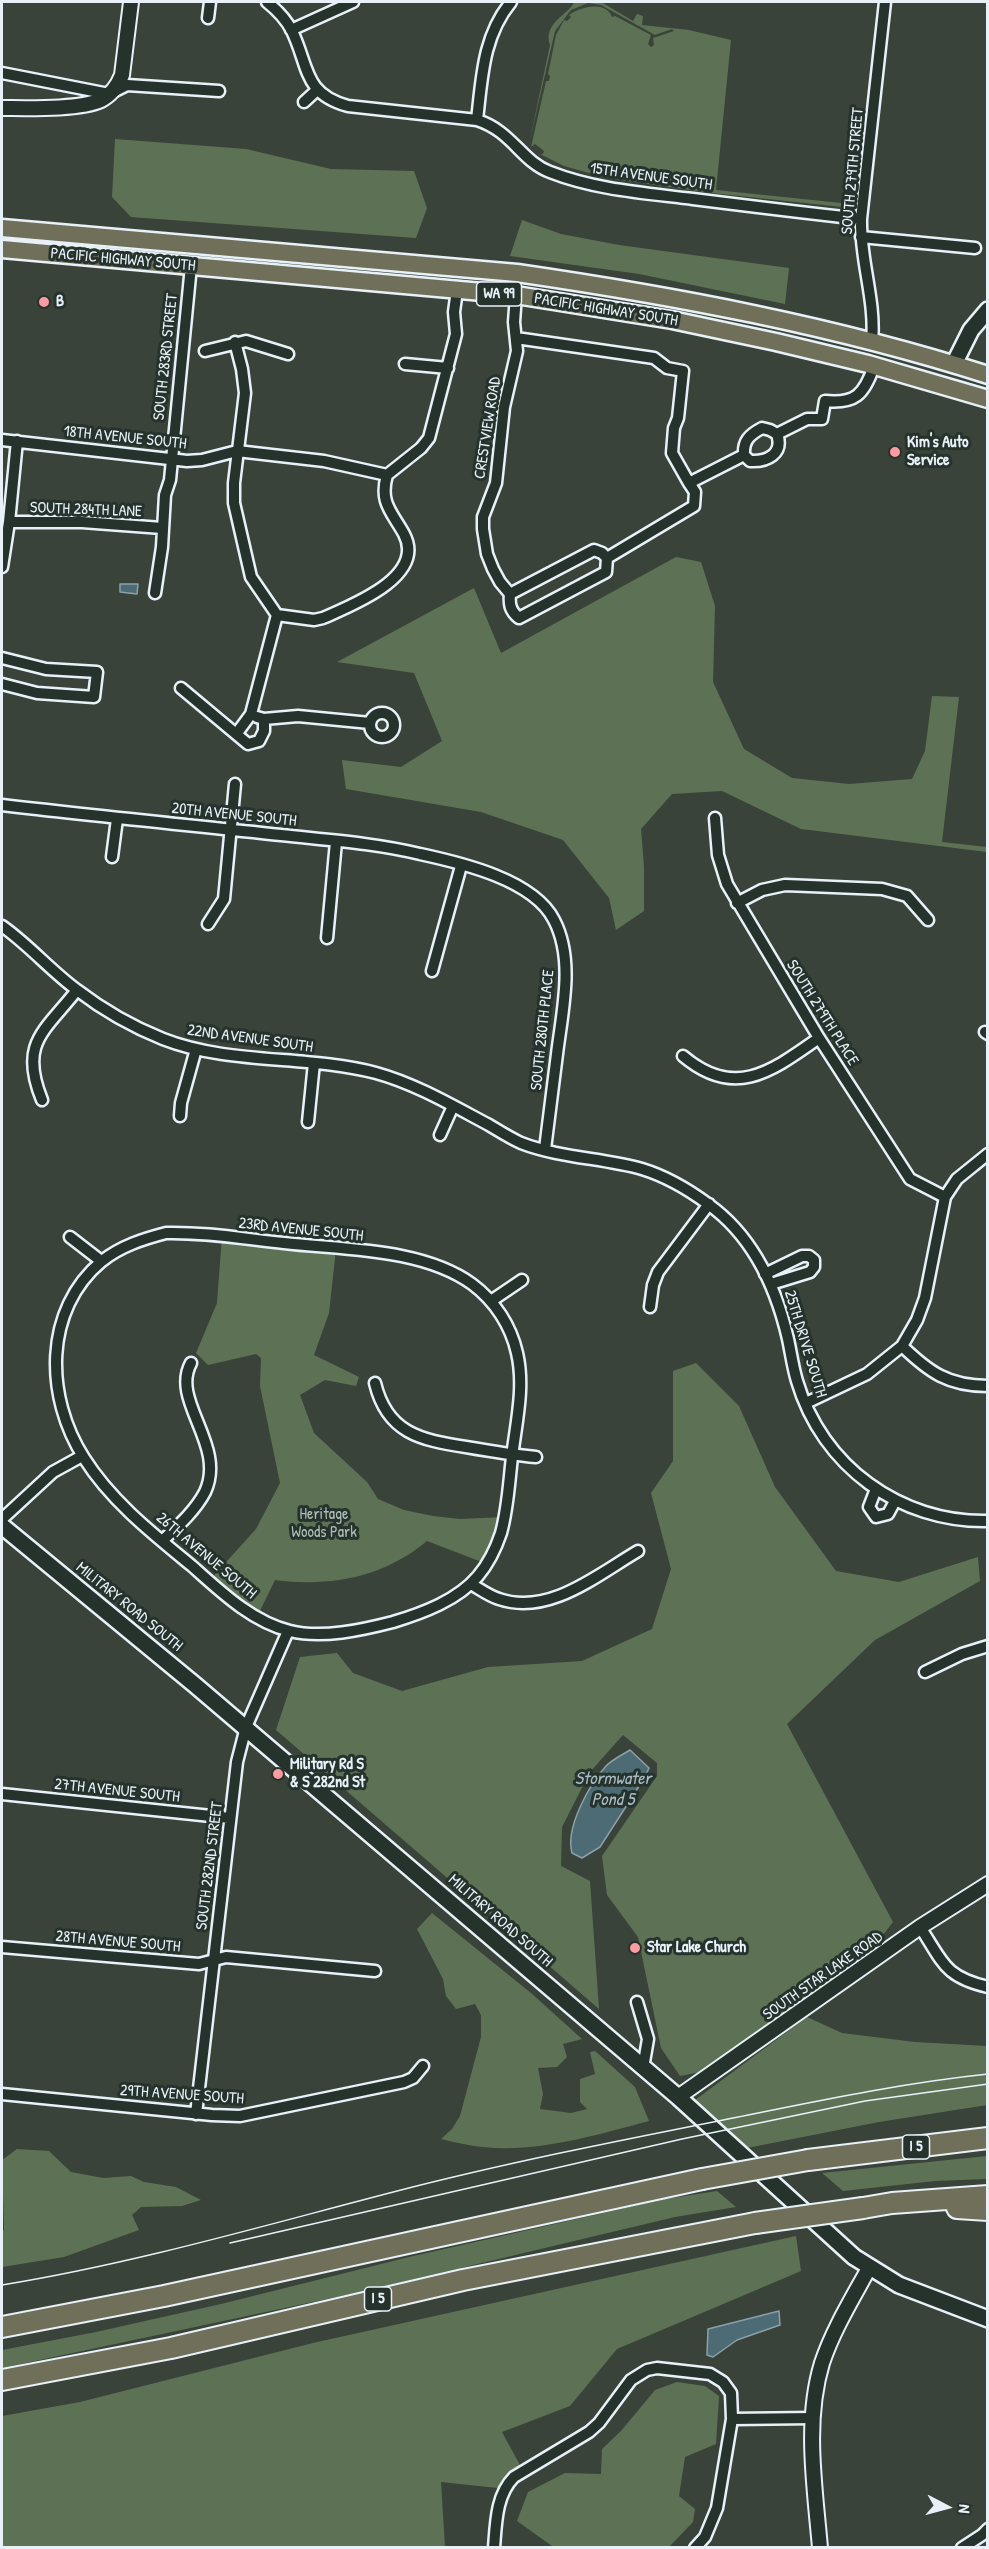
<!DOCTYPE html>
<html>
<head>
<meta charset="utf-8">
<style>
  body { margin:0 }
  #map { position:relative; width:989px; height:2549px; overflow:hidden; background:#3a4339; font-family:"Patrick Hand",sans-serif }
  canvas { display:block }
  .frame { position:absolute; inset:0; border:3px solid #e8f1f8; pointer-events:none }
  .north { position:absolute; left:917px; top:2477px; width:60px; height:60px; -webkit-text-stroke:4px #26332d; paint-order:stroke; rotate:96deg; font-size:16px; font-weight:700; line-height:24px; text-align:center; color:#e8f1f8 }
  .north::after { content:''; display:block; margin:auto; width:21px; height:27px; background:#e8f1f8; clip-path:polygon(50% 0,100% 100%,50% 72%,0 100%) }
</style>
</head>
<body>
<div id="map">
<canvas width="989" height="2549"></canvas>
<div class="frame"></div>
<div class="north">N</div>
</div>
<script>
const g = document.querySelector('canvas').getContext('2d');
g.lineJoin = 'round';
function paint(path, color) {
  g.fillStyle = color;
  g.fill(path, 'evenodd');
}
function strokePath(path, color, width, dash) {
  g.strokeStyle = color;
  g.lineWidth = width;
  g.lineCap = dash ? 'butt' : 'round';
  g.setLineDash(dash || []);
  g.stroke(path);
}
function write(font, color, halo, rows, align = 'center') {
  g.font = font + ' "Patrick Hand",sans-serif';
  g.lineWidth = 6;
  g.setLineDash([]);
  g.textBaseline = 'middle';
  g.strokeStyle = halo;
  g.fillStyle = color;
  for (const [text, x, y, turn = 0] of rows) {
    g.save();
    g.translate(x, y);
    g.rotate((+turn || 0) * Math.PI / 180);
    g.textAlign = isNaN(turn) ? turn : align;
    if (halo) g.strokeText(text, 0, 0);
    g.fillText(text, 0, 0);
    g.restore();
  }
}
paint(new Path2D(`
  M 574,2 L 601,2 L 633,21 L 637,14 L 643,16 L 642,25 L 689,30 L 731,40 L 716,190 L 851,204 L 842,207 L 712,193 L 711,190 L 706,189 L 704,192 L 614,179 L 614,176 L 608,175 L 607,178 L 564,166 L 540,154 L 543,154 L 544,151 L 535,144 L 531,147 L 546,81 L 549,81 L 550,76 L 548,74 L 556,35 L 564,20 L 567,21 L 571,17 L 569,15 C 586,4 607,3 612,17 L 615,16 L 651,35 L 648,44 L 651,47 L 654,45 L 653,38 L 674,31 L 672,29 L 655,35 L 601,5 L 588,3 L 571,10 L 555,31 L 529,144 L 550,45 C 542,23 570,14 574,2 Z
  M 115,139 L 246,149 L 331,169 L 414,171 L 427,208 L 416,238 L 131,217 L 112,197 Z
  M 522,220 L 561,234 L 619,245 L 789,268 L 785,304 L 639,274 L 510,256 Z
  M 676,557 L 701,562 L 715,606 L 713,682 L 744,749 L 792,778 L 849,784 L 912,779 L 925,751 L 932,696 L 959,697 L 942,842 L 987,847 L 987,852 L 801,829 L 722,791 L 672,794 L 641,829 L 644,867 L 644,911 L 616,930 L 609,898 L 563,840 L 481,812 L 346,789 L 342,760 L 401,767 L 442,741 L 414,673 L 337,662 L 474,588 L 501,653 Z
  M 222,1236 L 336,1249 L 329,1313 L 314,1355 L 359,1377 L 356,1386 L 325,1380 L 300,1395 L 314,1433 L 367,1482 L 378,1499 L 404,1510 L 433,1516 L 460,1519 L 505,1517 L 487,1564 L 427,1541 C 383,1578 329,1587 275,1580 L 257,1617 L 209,1581 L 256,1529 L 280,1483 L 260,1386 L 261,1358 L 256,1354 L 208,1365 L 196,1353 L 217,1303 Z
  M 696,1363 L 739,1406 L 775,1487 L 836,1571 L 899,1582 L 978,1557 L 980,1581 L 875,1640 L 787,1724 L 893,1922 L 870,1952 L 705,2071 L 680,2076 L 661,2048 L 638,1937 L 607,1895 L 602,1856 L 657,1776 L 657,1763 L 623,1735 L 590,1772 L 562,1827 L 561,1866 L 590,1881 L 599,2009 L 276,1730 L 300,1657 L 337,1653 L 353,1673 L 402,1691 L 488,1667 L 582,1661 L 652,1629 L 671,1569 L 651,1493 L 673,1461 L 673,1371 Z
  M 432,1913 L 531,1993 L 582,2039 L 563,2044 L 567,2057 L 557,2067 L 538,2068 L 543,2094 L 540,2109 L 571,2113 L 587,2109 L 580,2102 L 580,2079 L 595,2074 L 590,2052 L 595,2051 L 635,2087 L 649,2121 C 596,2135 537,2153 483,2147 C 469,2146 455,2142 441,2139 L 452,2129 L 460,2116 L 481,2037 L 481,2015 L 475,2004 L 456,2009 L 446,1996 L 443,1979 L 417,1929 Z
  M 807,2017 L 842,2033 L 915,2042 L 987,2046 L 987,2105 L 879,2122 L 747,2148 L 695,2100 Z
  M 17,2149 L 49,2151 L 71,2172 L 103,2178 L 131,2176 L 144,2182 L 176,2187 L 201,2200 L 182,2206 L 141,2207 L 132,2215 L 139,2230 L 64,2257 L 2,2267 L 2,2231 L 4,2230 L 2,2160 Z
  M 987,2156 L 987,2179 L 935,2181 L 843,2191 L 822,2173 Z
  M 717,2191 L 736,2207 L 675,2217 L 360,2292 L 2,2368 L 2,2350 L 96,2332 L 221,2304 L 409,2257 L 665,2199 Z
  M 796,2236 L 801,2271 L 617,2349 L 570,2406 L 502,2432 L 521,2467 L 509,2475 L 498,2488 L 441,2482 L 445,2547 L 2,2548 L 2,2416 L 80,2402 L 313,2343 Z
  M 677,2382 L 705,2386 L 719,2396 L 716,2444 L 685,2457 L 679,2496 L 695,2509 L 693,2522 L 669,2547 L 552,2546 L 517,2521 L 528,2492 L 565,2473 L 601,2474 L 602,2449 L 621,2431 L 655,2390 Z`), '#5d7255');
const water = new Path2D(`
  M 120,584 L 138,584 L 137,594 L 120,592 Z
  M 630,1750 L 649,1768 L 645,1777 L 600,1847 L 582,1858 L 572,1853 C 565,1828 589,1785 606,1766 C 613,1759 622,1755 630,1750 Z
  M 779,2311 L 780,2325 L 737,2340 L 713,2357 L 707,2355 L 708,2329 Z`);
paint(water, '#4d6b74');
strokePath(water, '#8ba1a9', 1.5);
const minor = new Path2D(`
  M 267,2 C 277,10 286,19 292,31 C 309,66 303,94 348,106 L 477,120 C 512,131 522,162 550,172 C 596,190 645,193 693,199 C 749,206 805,213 861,219
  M 208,18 L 210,2
  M 291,30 L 353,2
  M 2,73 L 109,94 L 127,85 L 219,91
  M 304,102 L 317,90
  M 477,120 C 482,77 483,36 511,2
  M 861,237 L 975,248
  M 516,338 L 654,358 L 667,368 L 683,371 L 678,418 L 674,428 L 672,453 L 689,483
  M 235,342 L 242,369 L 245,393 L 234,483 L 234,503 L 251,577 L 277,615 L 251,714 L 237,733
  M 872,342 C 876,300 860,261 861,219 L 885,2
  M 205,351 L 246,341 L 288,354
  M 405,364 L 448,368
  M 762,428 L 770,430 L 777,434 C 784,454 767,462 750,461 L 744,455 C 743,441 749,435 762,428 Z
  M 777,434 L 807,419 L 822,419 L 825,401 C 855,404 864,395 874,366
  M 2,440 L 187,461 L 202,460 L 237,451 L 324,461 L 387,475
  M 9,522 L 82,522 L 162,528
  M 594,550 L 602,553 L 607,558 L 606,572 L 519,618 C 510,611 509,604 510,594 Z
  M 607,558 L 694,506 L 695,492 L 689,483 L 744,455
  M 2,567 L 9,522 L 17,441
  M 155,593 L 162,547 L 165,495 L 170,480 L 191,266
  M 510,594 L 500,582 L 493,569 L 487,554 L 483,529 L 483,517 L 496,483 L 504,407 L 517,351 L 514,322 L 516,295
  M 277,615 L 314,620 L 323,618 C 350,606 427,577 404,534 C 392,512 379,503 387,475 L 421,448 L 429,438 L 456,334 L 454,312 L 457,290
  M 2,658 L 46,669 L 97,672 L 94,697 L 37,693 L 2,684
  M 181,688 L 248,744 L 259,741 L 264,731 L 264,719
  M370 725a12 12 0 1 1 24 0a12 12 0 1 1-24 0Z
  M 257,717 L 264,719 L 298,716 L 370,723
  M 2,805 C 95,816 188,825 281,835 C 327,840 375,843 420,854 C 462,863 534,880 554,920 C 575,960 562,1012 557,1054 C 553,1086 549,1117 545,1149
  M 715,818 L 718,855 L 727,884 L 819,1038 L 910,1179 L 945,1197
  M 112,857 L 117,819
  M 737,903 L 762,890 L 785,885 L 882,889 L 907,896 L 928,920
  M 208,924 L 224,899 L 235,784
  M 2,926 C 29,945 51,971 77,990 C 103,1010 133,1027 163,1039 C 229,1065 308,1055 376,1073 C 416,1084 453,1106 489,1125 C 499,1131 510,1138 521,1143 C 560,1158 603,1158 642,1169 C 665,1176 689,1190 708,1204 C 753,1236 776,1287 788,1339 C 791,1353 793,1368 797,1381 C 822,1466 900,1523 988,1521
  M 327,938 L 336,842
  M 432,971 L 461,866
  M 985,1032 L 988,1034
  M 683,1056 C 735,1100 772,1071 819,1038
  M 42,1100 C 19,1043 44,1032 77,990
  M 180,1116 L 181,1103 L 196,1049
  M 308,1122 L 314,1063
  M 440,1135 L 453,1106
  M 166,1233 C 205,1232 245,1239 284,1243 C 344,1250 422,1248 472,1284 C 495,1301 511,1326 517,1353 C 525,1387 516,1423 512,1457 C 509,1482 508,1508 501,1533 C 496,1548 489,1563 478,1576 C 458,1600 423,1613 393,1622 C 362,1630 322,1639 290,1631 C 252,1622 220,1591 192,1566 C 153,1534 111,1501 84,1458 C 45,1397 43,1310 102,1261 C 121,1246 143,1239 166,1233 Z
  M 70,1237 L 101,1261
  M 765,1274 L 802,1256 L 809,1256 L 814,1260 L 814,1267 L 810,1272 L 771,1284
  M 491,1301 L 522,1280
  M 650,1307 L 653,1285 L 658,1272 L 709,1204
  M 902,1346 C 929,1372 948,1386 988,1386
  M 375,1383 C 387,1433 420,1440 466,1447 C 489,1451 513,1455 536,1457
  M 806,1403 L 867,1374 L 902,1346 L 917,1320 L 925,1298 L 945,1197 L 957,1179 L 988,1154
  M 876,1489 L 869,1507 L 876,1517 L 888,1514 L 895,1501
  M 2,1519 L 53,1472 L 82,1456
  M 162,1541 C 178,1526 195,1511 205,1492 C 227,1445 170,1401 191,1363
  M 471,1584 C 480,1589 489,1596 499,1599 C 549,1616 597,1575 638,1551
  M 925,1672 L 962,1654 L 988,1646
  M 2,1794 L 230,1818
  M 920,1927 C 943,1962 944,1977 988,1987
  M 2,1947 L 199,1964 L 226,1957 L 375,1971
  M 637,2002 L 648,2039 L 643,2068
  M 2,2094 L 212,2115 L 240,2116 L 404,2082 L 413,2078 L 423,2066
  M 196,2114 L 237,1762 L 246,1727 L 288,1631
  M 732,2419 L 813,2418
  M 494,2548 C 496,2523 496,2495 514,2477 L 589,2432 L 599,2423 L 631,2380 L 647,2370 L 657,2368 L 710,2374 L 723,2382 L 731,2393 L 732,2419 L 717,2508 L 705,2537 L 695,2548
  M 962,2548 L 982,2535 L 988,2529`);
const tertiary = new Path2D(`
  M 2,108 C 25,108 80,110 101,100 C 111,95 118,85 122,75 L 131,2
  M 678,2097 L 920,1927 L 988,1884
  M 820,2548 C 815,2488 804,2422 822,2363 C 833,2330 852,2299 869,2268`);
const secondary = new Path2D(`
  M 954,364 L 971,330 L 988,310
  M 2,1526 L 195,1685 L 678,2097 L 854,2257 L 899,2285 L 988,2319`);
const primary = new Path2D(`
  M 2,228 L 517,273 C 675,296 835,326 988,375
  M 2,249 L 516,295 L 672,320 L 776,342 L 868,364 L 988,399`);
const motorway = new Path2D(`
  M 808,2160 L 988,2138
  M 863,2208 L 892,2203 L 988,2196
  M 957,2208 L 988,2210
  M 2,2327 L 164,2296 L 702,2179
  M 2,2380 L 171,2348 L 463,2280 L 755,2223`);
strokePath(minor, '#e8f1f8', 15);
strokePath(tertiary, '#e8f1f8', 18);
strokePath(secondary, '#e8f1f8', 20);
strokePath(primary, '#e8f1f8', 21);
strokePath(motorway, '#e8f1f8', 24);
strokePath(minor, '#26332d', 10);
strokePath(tertiary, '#26332d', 14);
strokePath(secondary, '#26332d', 15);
strokePath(primary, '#706f59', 16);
strokePath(motorway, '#706f59', 20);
strokePath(new Path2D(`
  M 230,2243 L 682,2139 L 865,2101 L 988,2084
  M 2,2285 C 137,2263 269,2224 401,2190 C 510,2162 622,2140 733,2118 C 817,2101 902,2083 988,2074`), '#e8f1f8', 1.5);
const motorwayBridge = new Path2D(`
  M 702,2179 L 808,2160
  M 755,2223 L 863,2208`);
strokePath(motorwayBridge, '#e8f1f8', 24, []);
strokePath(motorwayBridge, '#706f59', 20);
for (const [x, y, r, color] of [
  [44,302,6,"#ff9aa2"],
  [895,452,6,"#ff9aa2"],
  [278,1774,6,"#ff9aa2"],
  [635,1948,6,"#ff9aa2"]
]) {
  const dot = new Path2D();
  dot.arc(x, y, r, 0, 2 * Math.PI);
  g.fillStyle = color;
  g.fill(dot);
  strokePath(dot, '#26332d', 2);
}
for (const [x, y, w] of [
  [499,294,45],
  [916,2147,27],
  [378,2299,27]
]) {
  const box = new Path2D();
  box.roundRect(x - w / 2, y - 12, w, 24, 4.5);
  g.fillStyle = '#26332d';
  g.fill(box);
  strokePath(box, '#e8f1f8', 1.5);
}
write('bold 15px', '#e8f1f8', null, [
  ["WA 99",499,294],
  ["I 5",916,2147],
  ["I 5",378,2299]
]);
write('16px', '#e8f1f8', '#26332d', [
  ["SOUTH 279TH STREET",853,171,-85],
  ["15TH AVENUE SOUTH",651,177,8],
  ["PACIFIC HIGHWAY SOUTH",123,260,5],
  ["PACIFIC HIGHWAY SOUTH",606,310,9],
  ["SOUTH 283RD STREET",166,357,-84],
  ["CRESTVIEW ROAD",488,428,-81],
  ["18TH AVENUE SOUTH",125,438,6],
  ["SOUTH 284TH LANE",86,510,2],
  ["20TH AVENUE SOUTH",234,815,6],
  ["SOUTH 279TH PLACE",822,1013,58],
  ["SOUTH 280TH PLACE",543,1030,-84],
  ["22ND AVENUE SOUTH",250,1039,8],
  ["23RD AVENUE SOUTH",301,1230,6],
  ["25TH DRIVE SOUTH",805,1344,73],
  ["26TH AVENUE SOUTH",206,1556,40],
  ["MILITARY ROAD SOUTH",129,1607,39],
  ["27TH AVENUE SOUTH",117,1791,6],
  ["SOUTH 282ND STREET",210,1866,-83],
  ["MILITARY ROAD SOUTH",500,1921,41],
  ["28TH AVENUE SOUTH",118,1942,5],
  ["SOUTH STAR LAKE ROAD",823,1976,-35],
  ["29TH AVENUE SOUTH",182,2095,4]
]);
write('bold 16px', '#e8f1f8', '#26332d', [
  ["B",56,302],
  ["Kim's Auto",907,443],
  ["Service",907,461],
  ["Military Rd S",290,1765],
  ["& S 282nd St",290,1783],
  ["Star Lake Church",647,1948]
], 'left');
write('16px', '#b0beb7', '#26332d', [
  ["Heritage",324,1515],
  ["Woods Park",324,1533]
]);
write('italic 18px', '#aabbc3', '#26332d', [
  ["Stormwater",613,1779],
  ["Pond 5",613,1800]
]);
</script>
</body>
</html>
